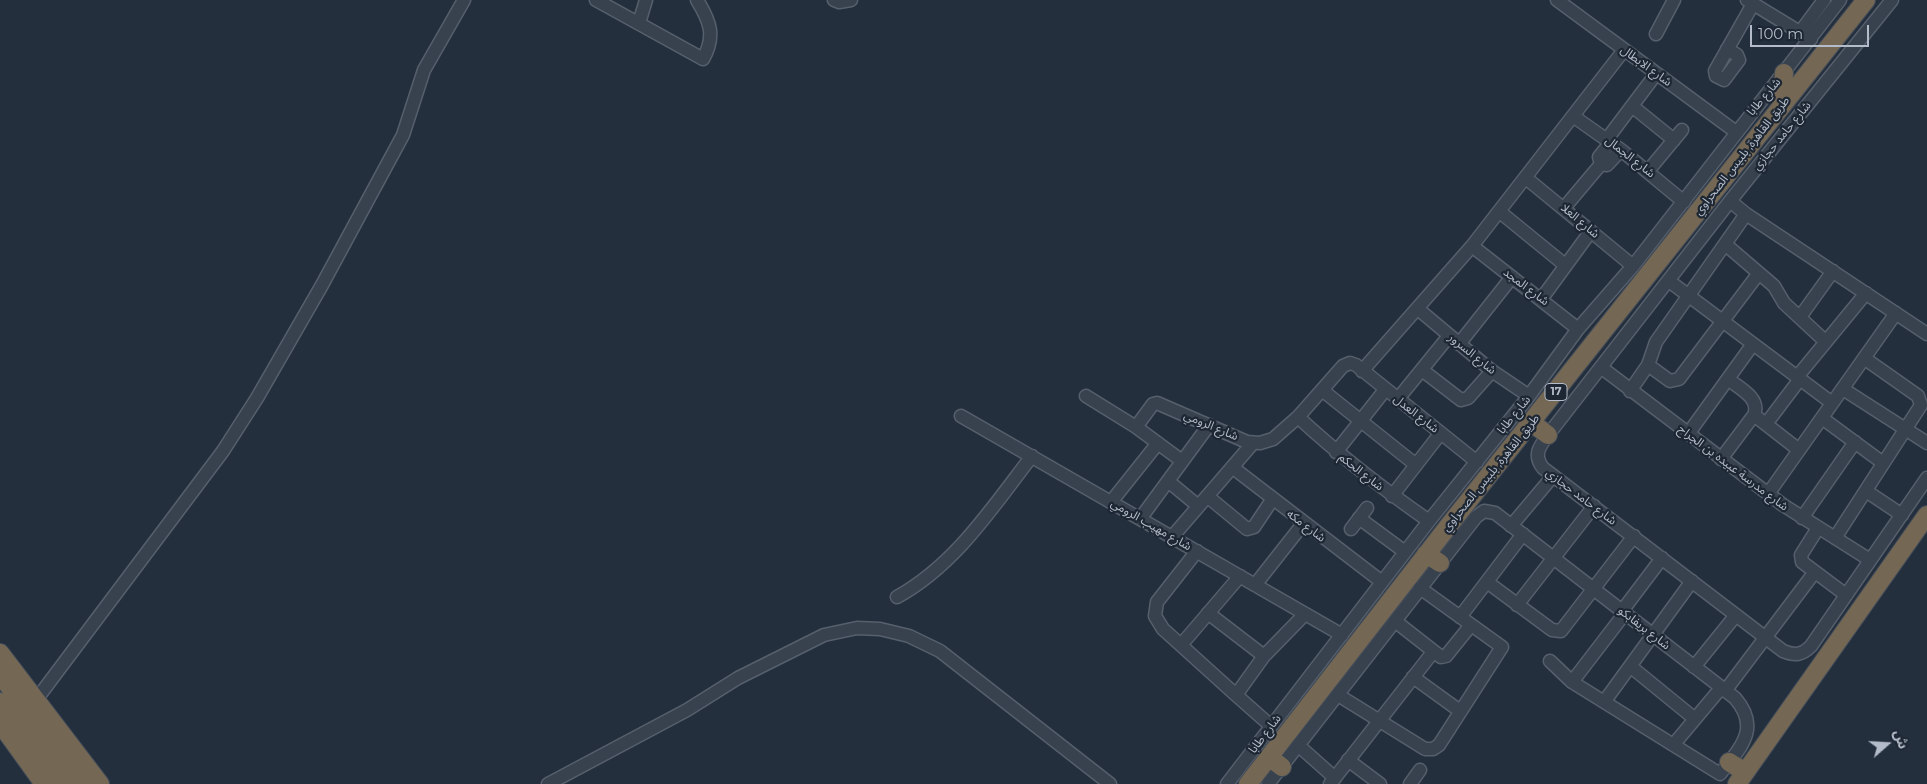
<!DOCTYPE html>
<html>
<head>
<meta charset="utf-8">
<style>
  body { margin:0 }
  #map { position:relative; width:1927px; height:784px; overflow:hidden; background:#242f3e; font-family:Montserrat,"Noto Sans Arabic",sans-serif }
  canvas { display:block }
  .north { position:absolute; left:1862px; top:719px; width:50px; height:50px; -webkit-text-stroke:4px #1d2633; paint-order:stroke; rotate:71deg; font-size:14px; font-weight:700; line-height:20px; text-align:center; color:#b4bcc9 }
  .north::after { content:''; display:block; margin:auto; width:18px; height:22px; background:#b4bcc9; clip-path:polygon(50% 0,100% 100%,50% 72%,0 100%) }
  .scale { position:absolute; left:1750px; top:25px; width:119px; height:22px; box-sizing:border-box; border:2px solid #b4bcc9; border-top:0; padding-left:6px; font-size:15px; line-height:18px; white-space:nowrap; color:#b4bcc9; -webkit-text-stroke:4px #1d2633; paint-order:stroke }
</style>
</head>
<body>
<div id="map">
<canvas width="1927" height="784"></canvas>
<div class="north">ش</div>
<div class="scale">100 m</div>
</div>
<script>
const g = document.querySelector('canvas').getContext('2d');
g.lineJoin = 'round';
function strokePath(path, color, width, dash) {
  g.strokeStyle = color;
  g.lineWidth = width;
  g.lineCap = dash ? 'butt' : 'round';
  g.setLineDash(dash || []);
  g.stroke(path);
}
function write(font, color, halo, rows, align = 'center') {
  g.font = font + ' Montserrat,"Noto Sans Arabic",sans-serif';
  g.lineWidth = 4.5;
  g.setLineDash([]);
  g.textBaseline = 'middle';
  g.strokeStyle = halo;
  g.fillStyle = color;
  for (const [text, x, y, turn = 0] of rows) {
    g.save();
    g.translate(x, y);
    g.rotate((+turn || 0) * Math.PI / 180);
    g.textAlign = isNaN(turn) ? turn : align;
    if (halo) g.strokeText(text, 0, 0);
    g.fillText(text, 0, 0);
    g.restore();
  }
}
const minor = new Path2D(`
  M 596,0 L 703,59 C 716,36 710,21 697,0
  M 834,0 L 839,2 L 851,0
  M 1557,0 L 1736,132
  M 1747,0 L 1811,39
  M 1892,0 L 1730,201 L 1548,435 C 1539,447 1533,455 1543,468 L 1783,651 C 1795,656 1802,655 1811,646 L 1927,478
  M 639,23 L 646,0
  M 1801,31 L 1824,0
  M 1656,34 L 1674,0
  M 1727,49 L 1737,55 L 1739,60 L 1724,80 L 1716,76 L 1715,71 L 1753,4
  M 1632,106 L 1674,140
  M 1573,116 L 1621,150 L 1684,202
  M 1607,139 L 1656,74
  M 1601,164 L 1607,165 L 1621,150
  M 1601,164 L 1599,157 L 1611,142
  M 1648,171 L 1682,130
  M 1526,178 L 1633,266
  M 1730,201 L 1746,214 L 1927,334
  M 1564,208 L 1601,164
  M 1500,212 L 1565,265
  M 1725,244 L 1774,286 L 1784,303 L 1826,342
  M 1472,246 L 1578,329
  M 1669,281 L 1832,403
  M 1542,298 L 1591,231
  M 1418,309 L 1492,371 L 1529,396
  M 1800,317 L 1833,271
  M 1459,344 L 1512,277
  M 1648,365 L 1670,381 L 1679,379 L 1759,273
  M 1602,368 L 1783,505 L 1870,560
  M 1422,370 L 1461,400 L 1468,398 L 1492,371
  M 1362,371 L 1472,246 L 1624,50
  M 1797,377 L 1866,293
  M 1843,389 L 1927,443
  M 1322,390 L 1416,465
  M 1630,391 L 1648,365 L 1656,342 L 1746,214
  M 1086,396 L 1136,427 L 1182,461
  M 1397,400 L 1449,336
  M 1754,415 L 1799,450
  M 961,416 L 1342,635
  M 1298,417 C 1339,455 1383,489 1429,521
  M 1822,418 L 1883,463
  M 1766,424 L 1800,379
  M 1136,427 L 1153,404 L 1157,403 L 1247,442 L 1260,443 L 1273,439 L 1298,417 L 1343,366 L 1350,363 L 1356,365 L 1477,462
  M 1688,434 L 1753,344
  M 1336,452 L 1385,390
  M 1721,459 L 1754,415 C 1761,398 1739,388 1728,379
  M 1232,467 L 1382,582
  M 1168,481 L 1197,505
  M 1866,491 L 1902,515
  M 1768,494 L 1896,313
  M 1207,496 L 1247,529 L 1254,527 L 1272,500
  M 1392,496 L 1440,434
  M 1111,502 L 1158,443
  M 1359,518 L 1405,552
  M 1802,518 L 1855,442
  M 1140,519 L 1209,425
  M 1511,526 L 1553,476
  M 1818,528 L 1801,555 L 1802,562 L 1846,595
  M 1351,529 L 1367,508
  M 1172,537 L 1253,443
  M 1835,538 L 1921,405 L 1918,396 L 1864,358
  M 1197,551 L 1157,602 L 1155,616 L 1163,629 L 1236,695 L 1264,656 L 1305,614
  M 1487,582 L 1552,630 L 1561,631 L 1634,536
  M 1255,585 L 1303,524
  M 897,597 C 955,565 992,508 1032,456
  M 1517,605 L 1594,506
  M 1622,611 L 1662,558
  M 1208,613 L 1264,656
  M 1460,617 L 1523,534
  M 1395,621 L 1441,657 L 1446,656 L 1471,625
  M 1181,645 L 1240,576
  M 1630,666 L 1695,719
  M 1694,667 L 1736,615
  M 1413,677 L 1460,711
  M 1572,682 L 1625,613
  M 1725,691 L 1814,573
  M 1236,695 L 1271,726
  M 1338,695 L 1425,749 L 1433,749 L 1439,745 L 1502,647 L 1420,588
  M 36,700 L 223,451 L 257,398 L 322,285 L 403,135 L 424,70 L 464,0
  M 1604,702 L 1692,581
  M 1674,744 L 1721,688
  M 1299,746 L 1335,778
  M 1348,760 L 1380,784
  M 548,784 L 687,710 L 738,678 L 824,635 L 857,628 L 880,629 L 909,636 L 940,651 L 1110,784
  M 1227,784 L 1429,521 L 1529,396 L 1578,329 L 1633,266 L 1840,0
  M 1268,784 L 1476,517 L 1484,511 L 1495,513 L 1735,698 C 1761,728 1741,747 1720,774 L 1572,682 L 1550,661
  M 1330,784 L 1433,652
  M 1410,784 L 1420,770`);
const highway = new Path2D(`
  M 1781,107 L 1784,73
  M 1532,423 L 1548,435
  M 1426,554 L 1440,563
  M 0,653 L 100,784
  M 0,674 L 81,784
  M 0,702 L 62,784
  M 0,723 L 44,784
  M 1269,757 L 1282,767
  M 1729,762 L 1745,772
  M 1248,784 L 1450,524 L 1866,0
  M 1737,784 L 1927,515`);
strokePath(minor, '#565f6c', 15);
strokePath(highway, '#434c59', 20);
strokePath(minor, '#38414e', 12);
strokePath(highway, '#746855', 18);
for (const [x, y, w] of [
  [1556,392,22]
]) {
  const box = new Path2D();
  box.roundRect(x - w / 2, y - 8.5, w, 17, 4);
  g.fillStyle = '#1d2633';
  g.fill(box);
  strokePath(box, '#b4bcc9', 1);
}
write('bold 11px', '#b4bcc9', null, [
  ["17",1556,392]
]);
write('12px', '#b4bcc9', '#1d2633', [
  ["شارع الابطال",1646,66,36],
  ["شارع طابا",1764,97,-50],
  ["شارع حامد حجازي",1782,136,-51],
  ["طريق القاهرة, بلبيس الصحراوي",1742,156,-52],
  ["شارع الجمال",1630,157,38],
  ["شارع العلا",1580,221,40],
  ["شارع المجد",1526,287,37],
  ["شارع السرور",1472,354,39],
  ["شارع العدل",1416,414,38],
  ["شارع طابا",1514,415,-51],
  ["شارع الرومي",1211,426,23],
  ["شارع مدرسة عبيده بن الجراح",1733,468,37],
  ["شارع الحكم",1361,472,38],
  ["طريق القاهرة, بلبيس الصحراوي",1491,473,-51],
  ["شارع حامد حجازي",1581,497,37],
  ["شارع مهيب الرومي",1151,525,30],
  ["شارع مكه",1306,526,37],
  ["شارع بريفابكو",1644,628,38],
  ["شارع طابا",1265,734,-53]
]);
</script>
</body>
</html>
